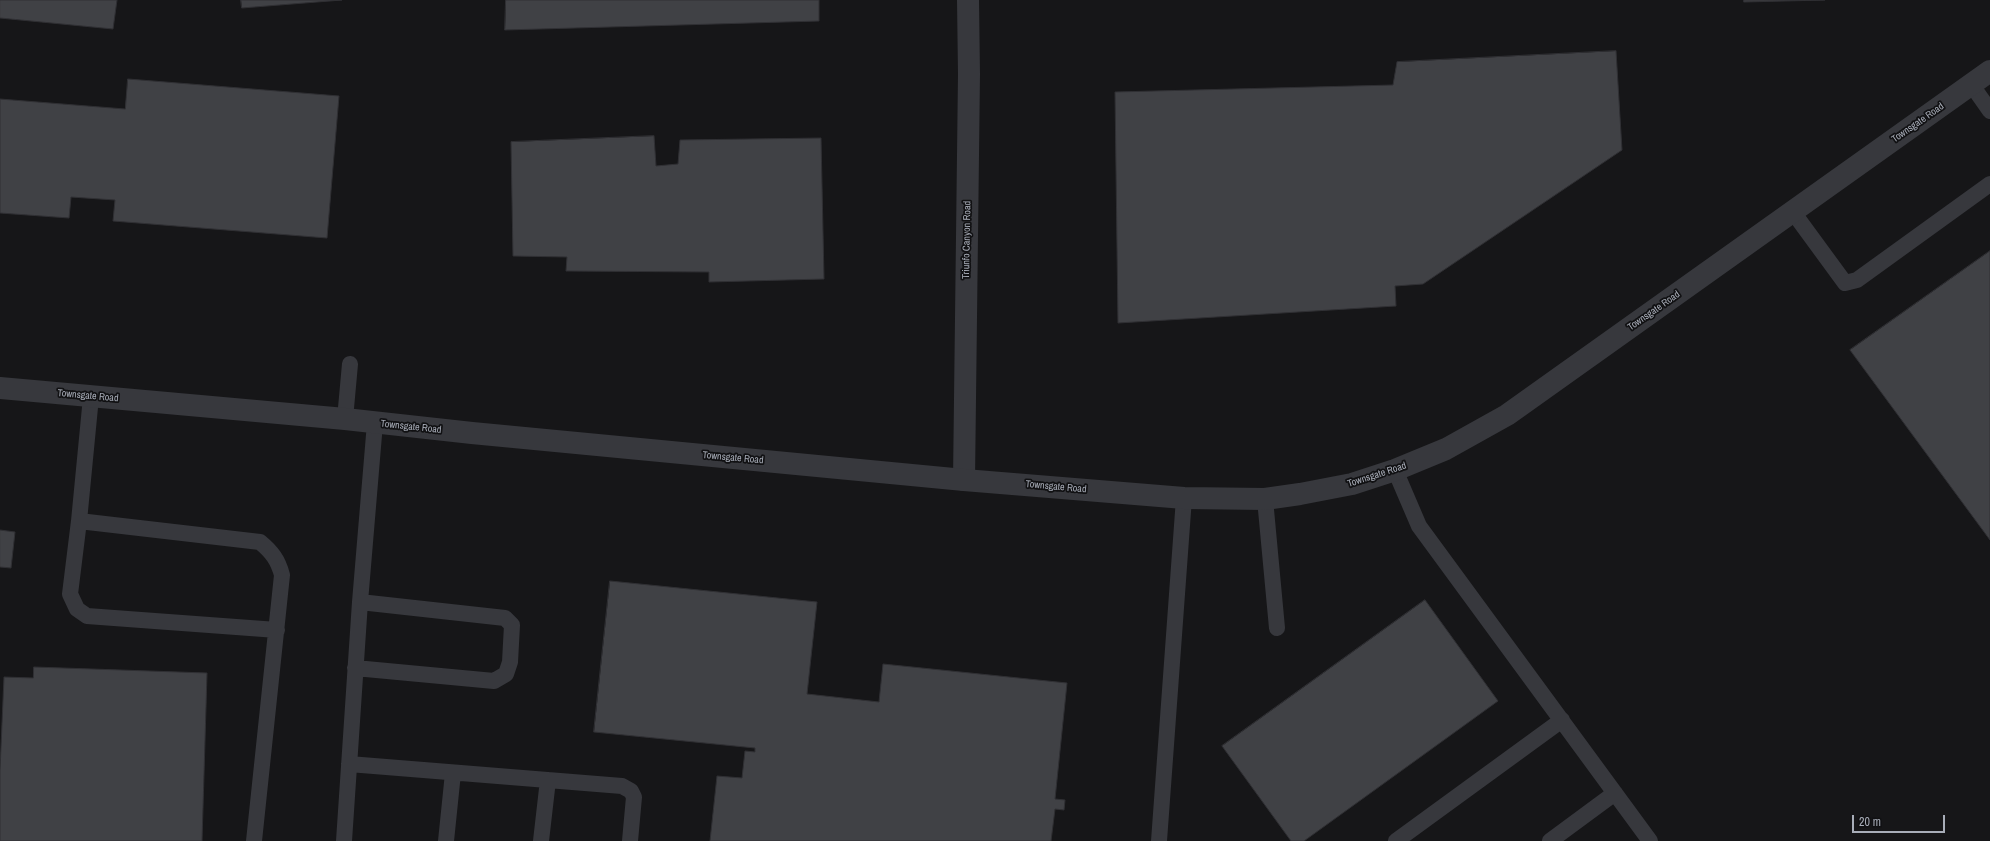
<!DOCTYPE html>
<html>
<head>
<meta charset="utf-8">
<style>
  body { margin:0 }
  #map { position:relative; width:1990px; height:841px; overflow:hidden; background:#161618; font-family:"Archivo Narrow",sans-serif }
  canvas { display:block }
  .scale { position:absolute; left:1852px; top:815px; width:93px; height:18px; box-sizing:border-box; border:2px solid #a8adb8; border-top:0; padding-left:5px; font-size:12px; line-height:14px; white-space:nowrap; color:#a8adb8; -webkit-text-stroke:3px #111113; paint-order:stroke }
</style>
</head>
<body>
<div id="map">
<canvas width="1990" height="841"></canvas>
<div class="scale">20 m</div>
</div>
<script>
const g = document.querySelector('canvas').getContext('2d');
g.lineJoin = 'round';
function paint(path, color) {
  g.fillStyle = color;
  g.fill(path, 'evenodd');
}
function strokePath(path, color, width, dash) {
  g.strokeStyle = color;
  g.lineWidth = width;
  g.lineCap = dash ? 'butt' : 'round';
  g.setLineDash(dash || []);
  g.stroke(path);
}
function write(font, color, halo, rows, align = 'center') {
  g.font = font + ' "Archivo Narrow",sans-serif';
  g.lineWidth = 3.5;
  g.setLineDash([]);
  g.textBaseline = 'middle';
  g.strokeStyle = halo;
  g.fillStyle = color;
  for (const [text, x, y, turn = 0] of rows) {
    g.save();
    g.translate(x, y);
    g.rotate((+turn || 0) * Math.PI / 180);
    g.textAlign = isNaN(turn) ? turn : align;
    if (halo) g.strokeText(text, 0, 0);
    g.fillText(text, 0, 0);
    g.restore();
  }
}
const building = new Path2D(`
  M 0,0 L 117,0 L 113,29 L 0,18 Z
  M 241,0 L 342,0 L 242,8 Z
  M 506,0 L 819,0 L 819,21 L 505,30 Z
  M 1744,0 L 1825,0 L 1744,2 Z
  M 1616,51 L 1622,150 L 1423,284 L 1395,286 L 1396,306 L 1118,323 L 1115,92 L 1393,85 L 1397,62 Z
  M 128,79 L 339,96 L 327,238 L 113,221 L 115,200 L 71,197 L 69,218 L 0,213 L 0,99 L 125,109 Z
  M 654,136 L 656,166 L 678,164 L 680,140 L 821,138 L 824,279 L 709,282 L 709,272 L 566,271 L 567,257 L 513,256 L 511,142 Z
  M 1990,251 L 1990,540 L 1850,350 Z
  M 0,530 L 15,532 L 11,568 L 0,567 Z
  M 610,581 L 817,602 L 807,694 L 879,702 L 883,664 L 1067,683 L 1055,799 L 1065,800 L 1064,810 L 1055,809 L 1051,841 L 710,841 L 717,776 L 742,778 L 745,751 L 755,752 L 755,748 L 594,732 Z
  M 1425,600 L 1498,701 L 1304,841 L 1291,841 L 1222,746 Z
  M 34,667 L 207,673 L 202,841 L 0,841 L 0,770 L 4,677 L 33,678 Z`);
paint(building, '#404145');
strokePath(building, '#303034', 1);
strokePath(new Path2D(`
  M 1971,84 L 1990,111
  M 1793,212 L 1845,283 L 1857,280 L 1990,184
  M 91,397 L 79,521 L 70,594 L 77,609 L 87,616 L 277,630
  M 345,419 L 350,364
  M 1395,470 L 1419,526 L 1650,841
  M 1265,499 L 1277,628
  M 79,521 L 260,542 C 272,552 278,560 282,575 L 254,841
  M 355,668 L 494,681 L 506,674 L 510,662 L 512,625 L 505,618 L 360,602
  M 349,764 L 622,786 L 631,791 L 634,797 L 630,841
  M 344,841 L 360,602 L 375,423
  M 446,841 L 453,773
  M 541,841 L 548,780
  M 1159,841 L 1184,498
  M 1396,841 L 1562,720
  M 1550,841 L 1615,793`), '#37383d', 16);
strokePath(new Path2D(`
  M 964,480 L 969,74 L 968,0`), '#37383d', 22);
strokePath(new Path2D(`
  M 0,388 L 345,419 L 472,433 L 964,480 L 1184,498 L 1265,499 L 1300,494 L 1352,484 L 1395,470 L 1446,449 L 1507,415 L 1990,71`), '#37383d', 22);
write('10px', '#a8adb8', '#111113', [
  ["Townsgate Road",1918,123,-35],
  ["Triunfo Canyon Road",967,240,-89],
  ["Townsgate Road",1654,311,-35],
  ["Townsgate Road",88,396,5],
  ["Townsgate Road",411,427,6],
  ["Townsgate Road",733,458,5],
  ["Townsgate Road",1377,475,-18],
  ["Townsgate Road",1056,487,5]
]);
</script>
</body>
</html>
